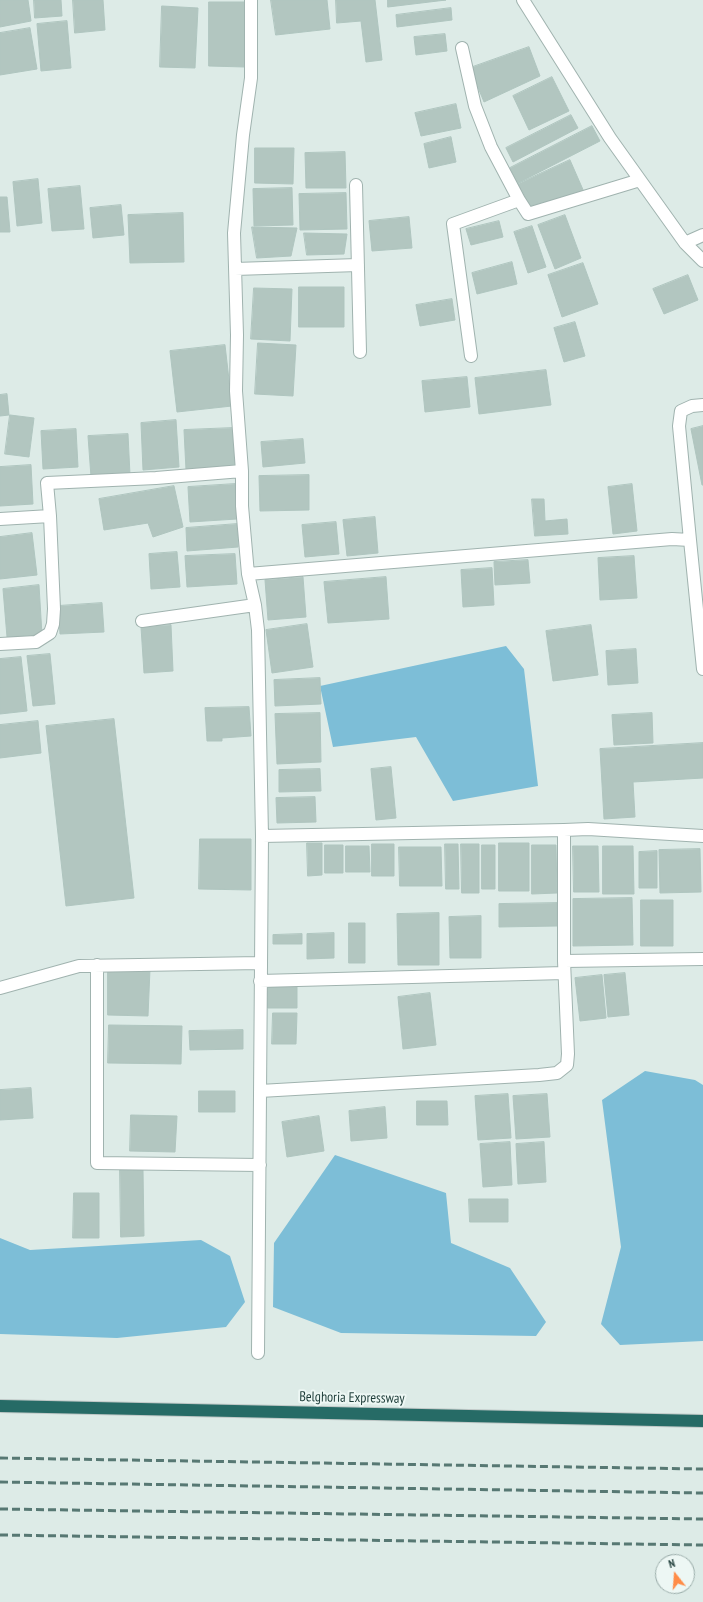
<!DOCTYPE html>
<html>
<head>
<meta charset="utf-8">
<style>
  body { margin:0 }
  #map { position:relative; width:703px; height:1602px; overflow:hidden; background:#ddebe7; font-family:"PT Sans Narrow",sans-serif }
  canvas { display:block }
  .north { position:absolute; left:655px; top:1554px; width:40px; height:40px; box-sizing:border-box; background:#edf7f4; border:1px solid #9aaca9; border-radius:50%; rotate:343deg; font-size:11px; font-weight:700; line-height:16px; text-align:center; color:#1d3c38 }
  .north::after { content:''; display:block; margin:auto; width:14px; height:18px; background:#ff8c47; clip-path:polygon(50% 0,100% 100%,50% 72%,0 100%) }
</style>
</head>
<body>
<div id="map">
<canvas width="703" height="1602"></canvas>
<div class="north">N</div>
</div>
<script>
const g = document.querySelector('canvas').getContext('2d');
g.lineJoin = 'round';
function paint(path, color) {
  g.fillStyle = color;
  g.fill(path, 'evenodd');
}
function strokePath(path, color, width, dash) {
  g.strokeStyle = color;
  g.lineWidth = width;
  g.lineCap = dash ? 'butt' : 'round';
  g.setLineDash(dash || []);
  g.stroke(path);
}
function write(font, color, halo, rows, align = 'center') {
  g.font = font + ' "PT Sans Narrow",sans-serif';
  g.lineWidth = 4;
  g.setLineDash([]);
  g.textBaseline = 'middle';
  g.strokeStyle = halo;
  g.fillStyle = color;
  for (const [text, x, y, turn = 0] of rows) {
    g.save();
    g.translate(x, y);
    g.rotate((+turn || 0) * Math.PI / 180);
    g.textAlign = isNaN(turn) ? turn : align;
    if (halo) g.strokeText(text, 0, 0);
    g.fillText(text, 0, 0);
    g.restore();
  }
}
paint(new Path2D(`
  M 506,646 L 524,669 L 538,786 L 453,801 L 416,737 L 333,747 L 320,686 Z
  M 645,1071 L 695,1080 L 703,1085 L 703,1341 L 620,1345 L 601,1324 L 621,1247 L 602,1100 Z
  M 335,1155 L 446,1193 L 451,1243 L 510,1268 L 546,1322 L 536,1336 L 341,1333 L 273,1307 L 274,1243 Z
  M 0,1238 L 30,1250 L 201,1240 L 230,1256 L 245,1302 L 226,1327 L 117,1338 L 0,1334 Z`), '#7dbed7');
const building = new Path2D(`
  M 0,0 L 28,0 L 31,21 L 0,27 Z
  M 34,0 L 61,0 L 62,16 L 35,18 Z
  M 73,0 L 103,0 L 105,30 L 75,33 Z
  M 271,0 L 327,0 L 330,29 L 276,35 Z
  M 336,0 L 375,0 L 382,60 L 366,62 L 361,21 L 337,23 Z
  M 388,0 L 446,0 L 388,7 Z
  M 209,2 L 245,2 L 245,67 L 209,66 Z
  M 162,6 L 198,8 L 195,68 L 160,67 Z
  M 451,8 L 452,20 L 397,27 L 396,15 Z
  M 67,21 L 71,68 L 41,71 L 37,24 Z
  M 30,28 L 37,69 L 0,75 L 0,33 Z
  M 445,34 L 447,51 L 416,55 L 414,37 Z
  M 529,47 L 540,76 L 484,102 L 470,68 Z
  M 552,77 L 569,111 L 529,130 L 513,96 Z
  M 456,104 L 461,128 L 421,136 L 415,113 Z
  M 571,115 L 578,128 L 513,162 L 506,148 Z
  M 592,126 L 600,141 L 518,183 L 510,168 Z
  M 451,137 L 456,162 L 429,168 L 424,144 Z
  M 255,148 L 294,148 L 293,184 L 255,183 Z
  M 345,152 L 346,188 L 306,188 L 305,153 Z
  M 570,160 L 584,192 L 530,206 L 518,184 Z
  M 38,179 L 42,223 L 17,226 L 13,182 Z
  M 80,186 L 84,229 L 52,231 L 48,189 Z
  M 292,188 L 293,225 L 254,226 L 253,189 Z
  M 346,193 L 347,229 L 300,230 L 299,194 Z
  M 0,197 L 7,197 L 10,232 L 0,232 Z
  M 121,205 L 124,235 L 93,238 L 90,208 Z
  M 183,213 L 184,262 L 130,263 L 128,215 Z
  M 565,215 L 581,258 L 555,269 L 538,225 Z
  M 409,217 L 412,248 L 372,251 L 369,221 Z
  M 499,221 L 503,237 L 471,245 L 466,229 Z
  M 532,226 L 546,267 L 528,273 L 514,232 Z
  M 252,227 L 297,228 L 291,256 L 257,258 Z
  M 304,233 L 347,234 L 344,254 L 307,255 Z
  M 512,262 L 517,284 L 477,294 L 472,273 Z
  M 583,263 L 598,304 L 562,317 L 548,275 Z
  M 688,275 L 698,300 L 664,314 L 653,289 Z
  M 299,287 L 344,287 L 344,327 L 299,327 Z
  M 254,288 L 292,289 L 290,341 L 251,339 Z
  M 452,299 L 455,320 L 420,326 L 416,305 Z
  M 575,322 L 585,356 L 564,362 L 554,328 Z
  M 258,343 L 296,345 L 293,396 L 255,394 Z
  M 225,345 L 232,406 L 177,412 L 170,351 Z
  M 546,370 L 551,405 L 479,414 L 475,378 Z
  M 467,377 L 470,407 L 425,412 L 422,381 Z
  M 7,394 L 9,415 L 0,416 L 0,395 Z
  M 10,415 L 34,418 L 29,457 L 5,454 Z
  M 176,420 L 179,467 L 143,470 L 141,423 Z
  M 703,426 L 703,485 L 702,485 L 691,429 Z
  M 233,428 L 235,467 L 186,470 L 184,430 Z
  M 76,429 L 78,467 L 43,469 L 41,431 Z
  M 128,434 L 130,475 L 91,477 L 88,436 Z
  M 303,439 L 305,463 L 263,467 L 261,442 Z
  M 31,465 L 33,504 L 0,506 L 0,467 Z
  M 309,475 L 309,510 L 260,511 L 259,476 Z
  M 235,484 L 237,519 L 190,522 L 188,487 Z
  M 632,484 L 637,531 L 613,534 L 608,487 Z
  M 174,486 L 183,527 L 153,537 L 148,523 L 104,530 L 99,499 Z
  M 532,499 L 544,499 L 545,521 L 567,519 L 568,534 L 535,536 Z
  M 375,517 L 378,553 L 347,556 L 343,520 Z
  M 336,522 L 339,554 L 305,557 L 302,525 Z
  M 237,524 L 238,547 L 187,551 L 186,528 Z
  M 32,533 L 37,575 L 0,579 L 0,537 Z
  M 177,552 L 180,587 L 151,589 L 149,554 Z
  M 235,554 L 237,584 L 187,587 L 185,556 Z
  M 634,556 L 637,598 L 600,600 L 598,558 Z
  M 528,560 L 530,583 L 495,585 L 494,562 Z
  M 492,568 L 494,605 L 463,607 L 461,570 Z
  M 303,577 L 306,617 L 268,620 L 265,580 Z
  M 386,577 L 389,619 L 328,623 L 324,582 Z
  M 39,585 L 42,635 L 7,637 L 3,589 Z
  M 102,603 L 104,632 L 60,634 L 58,606 Z
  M 307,624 L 313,667 L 272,673 L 266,630 Z
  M 171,625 L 173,671 L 144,673 L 141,627 Z
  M 591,625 L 598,675 L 553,681 L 546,631 Z
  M 636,649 L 638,683 L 608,685 L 606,651 Z
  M 50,654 L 55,704 L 33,706 L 27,656 Z
  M 21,657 L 27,711 L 0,714 L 0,659 Z
  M 320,678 L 321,704 L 275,706 L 274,680 Z
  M 249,707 L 251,736 L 222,738 L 222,741 L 207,741 L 205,708 Z
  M 320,713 L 321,762 L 277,764 L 275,714 Z
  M 652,713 L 653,743 L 614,745 L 612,715 Z
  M 114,719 L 134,898 L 66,906 L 46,726 Z
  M 38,721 L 41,753 L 0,758 L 0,725 Z
  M 703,743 L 703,778 L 633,782 L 635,817 L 604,819 L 600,749 Z
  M 391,767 L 396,818 L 376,820 L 371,769 Z
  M 320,769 L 321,791 L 279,792 L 279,770 Z
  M 315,797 L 316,822 L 277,823 L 276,798 Z
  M 200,839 L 251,839 L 251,890 L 199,889 Z
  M 307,843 L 322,843 L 322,875 L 308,876 Z
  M 499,843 L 529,843 L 529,891 L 499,891 Z
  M 372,844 L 394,844 L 394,876 L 372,876 Z
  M 445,844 L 458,844 L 459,889 L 446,889 Z
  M 461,844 L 479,844 L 479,893 L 462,893 Z
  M 325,845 L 343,845 L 343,873 L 325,873 Z
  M 482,845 L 495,845 L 495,889 L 482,889 Z
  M 532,845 L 556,845 L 557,893 L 532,894 Z
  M 346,846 L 369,846 L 370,872 L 346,872 Z
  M 573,846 L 598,846 L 599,892 L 574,892 Z
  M 603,846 L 633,846 L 634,894 L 603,894 Z
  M 399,847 L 441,847 L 442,886 L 400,886 Z
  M 700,849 L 701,892 L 660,893 L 659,850 Z
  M 657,851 L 657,888 L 639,888 L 639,852 Z
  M 632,898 L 633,945 L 573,946 L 573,899 Z
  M 641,900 L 673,900 L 673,946 L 641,946 Z
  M 557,903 L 557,926 L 499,927 L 499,904 Z
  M 439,913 L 439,965 L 398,965 L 397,914 Z
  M 481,916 L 481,958 L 450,958 L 449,917 Z
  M 349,923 L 365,923 L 365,963 L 349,963 Z
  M 334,933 L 334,958 L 307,959 L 307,934 Z
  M 302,934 L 302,944 L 273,944 L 273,935 Z
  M 108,968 L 150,969 L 148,1016 L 108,1015 Z
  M 625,973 L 629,1015 L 608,1017 L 604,975 Z
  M 602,975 L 606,1018 L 580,1021 L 575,978 Z
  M 268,985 L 297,985 L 297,1008 L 268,1008 Z
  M 430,993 L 436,1045 L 403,1049 L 398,997 Z
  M 273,1013 L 297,1013 L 296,1044 L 272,1044 Z
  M 109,1025 L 182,1026 L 181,1064 L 108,1063 Z
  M 243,1030 L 243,1049 L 190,1050 L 189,1031 Z
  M 31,1088 L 33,1118 L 0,1120 L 0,1090 Z
  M 199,1091 L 235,1091 L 235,1112 L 199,1112 Z
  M 508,1094 L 511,1138 L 478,1140 L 475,1096 Z
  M 547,1094 L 550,1137 L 516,1139 L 513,1096 Z
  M 417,1101 L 447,1101 L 448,1125 L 417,1125 Z
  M 385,1107 L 387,1138 L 351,1141 L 349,1111 Z
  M 131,1115 L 177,1116 L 175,1152 L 130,1151 Z
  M 319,1116 L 324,1151 L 287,1157 L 282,1122 Z
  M 510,1142 L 512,1185 L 483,1187 L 480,1144 Z
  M 544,1142 L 546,1182 L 518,1184 L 516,1144 Z
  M 120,1170 L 143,1170 L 144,1236 L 121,1237 Z
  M 74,1193 L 99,1193 L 99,1238 L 73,1238 Z
  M 469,1199 L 508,1199 L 508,1222 L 470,1222 Z`);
paint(building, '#b2c6c0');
strokePath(building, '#afc5bf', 1);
const minor = new Path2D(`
  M 251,0 L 251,78 L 243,135 L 234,233 L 237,335 L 236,391 L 242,471 L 242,506 L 248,574 L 255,605 L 258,630 L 262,836 L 258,1353
  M 523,0 L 610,138 L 685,243 L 703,261
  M 462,48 L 475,106 L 491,147 L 519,200
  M 356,185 L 360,352
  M 685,243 L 703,235
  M 235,269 L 358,265
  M 471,356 L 453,224 L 519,200 L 528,214 L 640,180
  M 0,519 L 50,516 L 47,483 L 156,478 L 242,471
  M 690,540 L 679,426 L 681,411 L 692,406 L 703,405
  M 248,574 L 672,539 L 690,540 L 703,669
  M 142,621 L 255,605
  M 0,644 L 36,642 L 50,633 L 53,624 L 54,609 L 50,516
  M 262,836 L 564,830 L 588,829 L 703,836
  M 564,961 L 703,959
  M 97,965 L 97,1163 L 260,1165
  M 260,981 L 564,973
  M 0,988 L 79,966 L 260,963
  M 260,1091 L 539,1075 L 557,1073 L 567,1065 L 568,1054 L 564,961 L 564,830`);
const motorway = new Path2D(`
  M 0,1406 L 703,1421`);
strokePath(minor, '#a0b3af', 14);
strokePath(motorway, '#c0c8c7', 14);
strokePath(minor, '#fff', 12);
strokePath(motorway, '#266b66', 12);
strokePath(new Path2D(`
  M 0,1458 L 703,1469
  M 0,1482 L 703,1493
  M 0,1509 L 703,1519
  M 0,1535 L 703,1545`), '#577873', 3, [8, 4]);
write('14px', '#1d3c38', '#edf7f4', [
  ["Belghoria Expressway",352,1398,1]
]);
</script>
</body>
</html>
